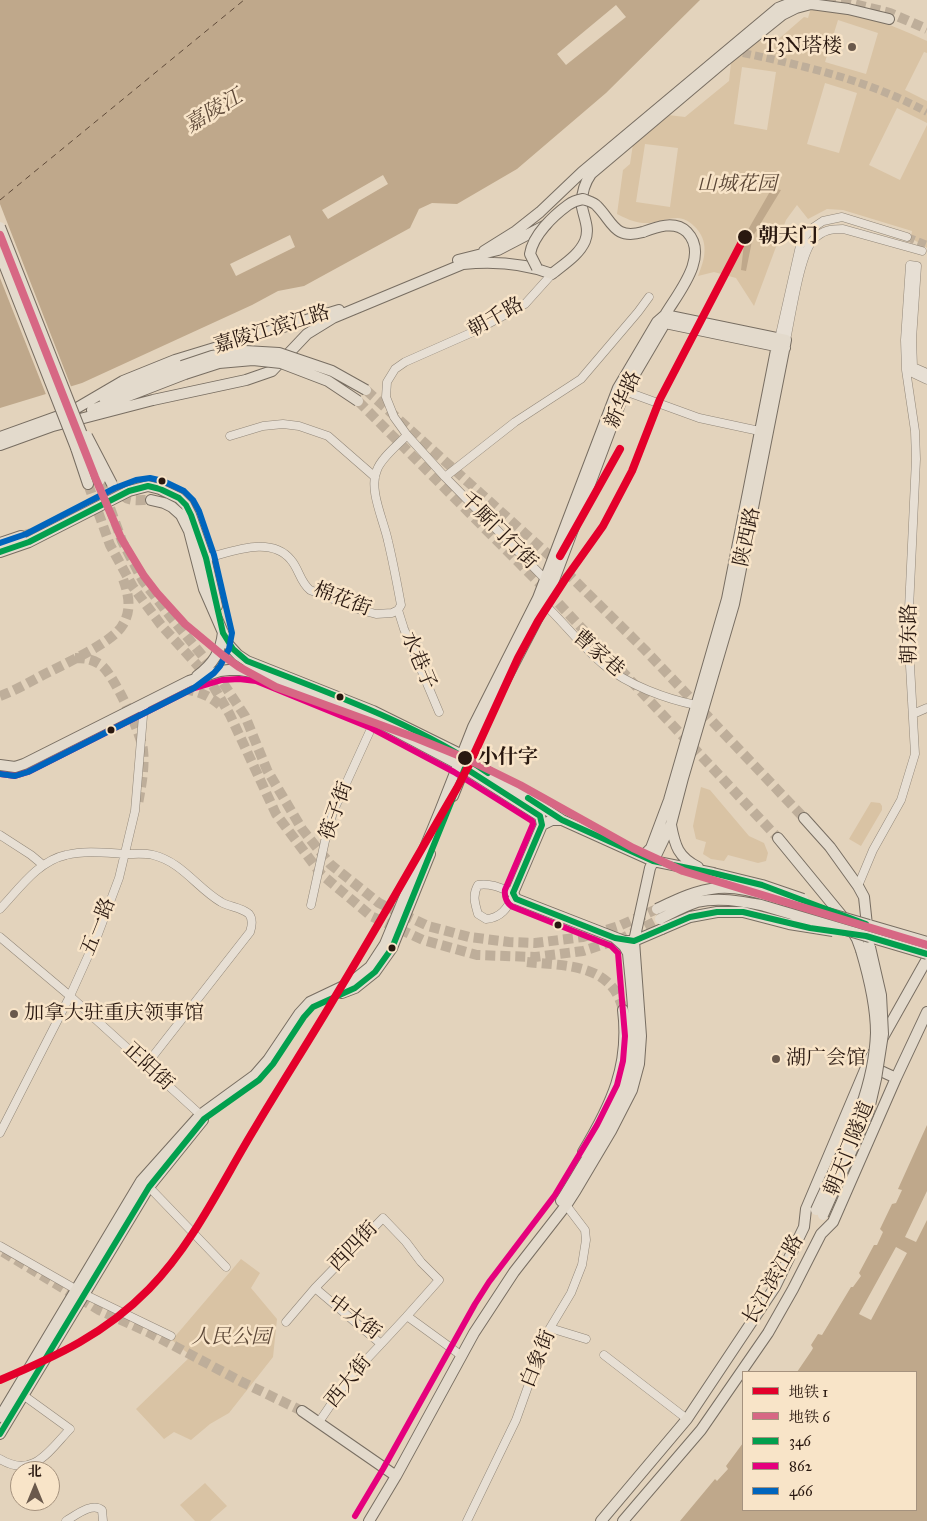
<!DOCTYPE html>
<html>
<head>
<meta charset="utf-8">
<style>
  body { margin:0 }
  #map { position:relative; width:927px; height:1521px; overflow:hidden; background:#e3d3bc; font-family:"IM FELL Great Primer","Noto Serif SC",serif }
  canvas { display:block }
  .legend { position:absolute; left:742px; top:1371px; width:175px; height:140px; box-sizing:border-box; background:#f8e4c8; border:1px solid #a5927e; margin:0; padding:6px 9px; list-style:none; font-size:15px; color:#291810 }
  .legend li { display:flex; align-items:center; gap:10px; height:25px }
  .legend b { width:25px; border:1px solid #a5927e }
  .north { position:absolute; left:10px; top:1461px; width:50px; height:50px; box-sizing:border-box; background:#f8e4c8; border:1px solid #a5927e; border-radius:50%; rotate:0deg; font-size:14px; font-weight:700; line-height:20px; text-align:center; color:#291810 }
  .north::after { content:''; display:block; margin:auto; width:18px; height:22px; background:#6a594c; clip-path:polygon(50% 0,100% 100%,50% 72%,0 100%) }
</style>
</head>
<body>
<div id="map">
<canvas width="927" height="1521"></canvas>
<ul class="legend">
<li><b style="height:6px;background:#e4002b"></b>地铁 1</li>
<li><b style="height:6px;background:#d76784"></b>地铁 6</li>
<li><b style="height:6px;background:#029f4e"></b>346</li>
<li><b style="height:6px;background:#e5007d"></b>862</li>
<li><b style="height:6px;background:#0065bd"></b>466</li>
</ul>
<div class="north">北</div>
</div>
<script>
const g = document.querySelector('canvas').getContext('2d');
g.lineJoin = 'round';
function paint(path, color) {
  g.fillStyle = color;
  g.fill(path, 'evenodd');
}
function strokePath(path, color, width, dash) {
  g.strokeStyle = color;
  g.lineWidth = width;
  g.lineCap = dash ? 'butt' : 'round';
  g.setLineDash(dash || []);
  g.stroke(path);
}
function write(font, color, halo, rows, align = 'center') {
  g.font = font + ' "IM FELL Great Primer","Noto Serif SC",serif';
  g.lineWidth = 5;
  g.setLineDash([]);
  g.textBaseline = 'middle';
  g.strokeStyle = halo;
  g.fillStyle = color;
  for (const [text, x, y, turn = 0] of rows) {
    g.save();
    g.translate(x, y);
    g.rotate((+turn || 0) * Math.PI / 180);
    g.textAlign = isNaN(turn) ? turn : align;
    if (halo) g.strokeText(text, 0, 0);
    g.fillText(text, 0, 0);
    g.restore();
  }
}
paint(new Path2D(`
  M 811,8 C 830,11 850,13 869,18 C 889,24 908,32 927,41 L 927,53 L 924,52 L 905,90 L 927,101 L 927,123 L 897,108 L 869,165 L 900,180 L 927,125 L 927,248 L 911,238 L 912,231 L 843,210 L 827,209 L 808,219 L 797,205 L 786,220 L 754,306 L 736,278 L 714,272 L 698,276 C 705,259 710,241 694,226 C 690,222 684,218 677,218 C 666,218 654,224 643,223 C 633,222 625,218 617,214 L 623,170 L 630,164 L 633,144 L 668,115 L 685,117 L 729,81 L 731,63 L 758,41 L 774,43 L 804,17 L 808,18 ZM 838,20 L 878,33 L 866,74 L 825,62 ZM 742,67 L 776,72 L 767,130 L 734,124 ZM 825,83 L 857,93 L 839,153 L 807,144 ZM 645,144 L 678,148 L 670,207 L 636,202 Z
  M 701,787 L 710,790 L 749,836 L 764,843 L 768,853 L 766,861 L 758,863 L 728,855 L 724,861 L 711,859 L 703,854 L 706,842 L 696,839 L 693,826 Z
  M 871,802 L 880,803 L 882,806 L 882,810 L 861,846 L 849,839 Z
  M 241,1259 L 260,1273 L 251,1288 L 277,1319 L 273,1357 L 229,1413 L 210,1424 L 191,1440 L 174,1432 L 164,1439 L 136,1409 L 191,1356 L 172,1340 Z
  M 205,1483 L 227,1506 L 210,1521 L 195,1521 L 180,1505 Z`), '#d9c3a4');
paint(new Path2D(`
  M 0,0 L 700,0 L 606,93 L 517,169 L 457,204 L 432,203 L 419,209 L 410,228 L 304,286 L 278,291 L 252,305 L 82,383 L 0,408 Z
  M 772,188 L 781,190 L 753,236 L 746,271 L 741,270 L 745,235 Z
  M 927,1125 L 927,1521 L 680,1521 L 715,1479 L 717,1481 L 728,1469 L 726,1466 L 743,1443 L 743,1510 L 916,1510 L 916,1372 L 797,1372 L 812,1350 L 813,1348 L 811,1345 L 818,1334 L 822,1335 L 851,1287 L 853,1287 L 861,1276 L 859,1273 L 874,1245 L 877,1245 L 883,1232 L 880,1229 L 892,1204 L 896,1203 L 902,1190 L 898,1189 Z`), '#bfa88b');
paint(new Path2D(`
  M 616,5 L 626,17 L 566,65 L 557,54 Z
  M 383,175 L 388,184 L 328,219 L 322,210 Z
  M 0,204 L 72,389 L 47,397 L 0,278 Z
  M 290,235 L 295,247 L 236,276 L 230,264 Z
  M 927,1191 L 927,1220 L 916,1242 L 905,1237 Z
  M 896,1247 L 907,1253 L 871,1320 L 859,1314 Z`), '#e3d3bc');
strokePath(new Path2D(`
  M 0,200 L 244,0`), '#5f4a39', 1, [6, 5]);
strokePath(new Path2D(`
  M 743,53 C 806,66 870,81 927,112
  M 907,237 L 927,245`), '#beae9a', 8, [8, 4]);
strokePath(new Path2D(`
  M 826,0 L 850,3 L 890,13 L 927,29
  M 366,390 L 551,557 L 645,650 L 804,818
  M 358,401 L 547,591 L 778,838
  M 100,480 L 122,541 L 143,581 L 170,616 L 215,671 L 245,716 L 267,770 L 302,829 L 330,864 L 379,903 L 428,926 L 469,937 L 509,942 L 535,943 L 583,937 L 619,926 L 657,909
  M 88,484 L 110,545 L 133,587 L 161,625 L 208,677 L 230,715 L 276,814 L 321,874 L 371,916 L 423,940 L 477,955 L 535,957 L 583,951 L 623,938 L 660,919
  M 112,484 C 127,503 129,500 151,500
  M 21,536 L 43,530 L 53,530
  M 75,658 C 85,658 92,659 101,665 C 113,673 142,735 143,750 C 145,768 141,787 138,804
  M 169,690 C 189,687 208,693 222,707
  M 0,696 C 14,691 28,683 41,676 C 60,666 112,643 122,626 C 132,611 129,595 123,579
  M 527,962 C 565,966 612,963 623,1010
  M 3,1252 L 99,1310 L 150,1333 L 242,1382 L 302,1411`), '#beae9a', 10, [10, 5]);
const minor = new Path2D(`
  M 779,339 L 800,246 L 806,235 L 814,227 L 823,221 L 842,217 L 907,237
  M 786,340 C 791,318 800,252 814,239 C 823,230 831,229 843,229 L 922,251
  M 927,373 L 913,367 L 912,339 L 917,266 L 910,265 L 905,340 L 906,370 L 927,380
  M 622,390 L 699,418 L 764,432
  M 230,436 L 263,426 L 283,424 L 299,426 L 328,436 L 375,477
  M 445,477 L 515,422 L 581,379 L 638,312 L 649,297
  M 206,558 C 232,552 271,535 291,560 C 299,569 300,582 310,590 L 361,610 L 376,614 L 392,613 L 398,610 L 401,605 C 397,583 393,562 388,541 C 384,521 368,489 377,470 C 381,458 398,445 407,435
  M 547,581 L 445,477 L 407,435 L 394,417 L 386,397 L 387,382 L 395,369 L 405,362 L 473,332 L 525,304 L 552,274
  M 541,601 C 563,621 581,646 604,665 C 628,685 666,699 696,705
  M 398,610 L 404,629 L 439,712
  M 913,714 L 927,708
  M 0,835 L 31,855 L 43,865
  M 858,886 L 873,850 L 901,800 L 915,754 L 908,630 L 916,459 L 915,431 L 906,370 L 913,367
  M 513,893 C 501,888 491,883 478,885 C 472,895 475,904 478,914 L 486,919 C 501,918 507,908 514,896
  M 311,905 L 325,841 L 333,812 L 375,720
  M 0,909 C 19,889 38,861 66,855 C 86,850 107,853 127,854 C 135,854 145,853 153,855 C 182,862 197,888 221,902 C 229,907 241,907 249,914 C 253,919 252,926 250,932 L 146,1065
  M 0,937 L 70,996 L 204,1118
  M 0,1133 L 70,996 L 98,934 L 119,878 L 135,811 L 144,704
  M 149,1187 L 226,1267
  M 0,1246 L 84,1294 L 171,1336
  M 315,1288 L 381,1344 L 407,1316 L 462,1356
  M 286,1322 L 315,1288 L 383,1218 L 406,1242 L 421,1262 L 439,1280 L 407,1316
  M 550,1328 L 586,1339
  M 604,1355 L 687,1419
  M 319,1422 L 349,1378 L 381,1344
  M 0,1459 C 33,1479 49,1451 70,1429 L 23,1395
  M 66,1521 C 76,1515 92,1502 102,1510 L 103,1521
  M 467,1521 L 516,1420 L 541,1350 L 550,1328 L 571,1293 L 582,1265 L 586,1240 L 585,1230 L 563,1201`);
const major = new Path2D(`
  M 643,232 C 656,227 675,220 687,232 C 710,256 678,293 665,315 L 665,320
  M 484,251 L 516,231 L 540,212 L 582,172 L 778,8 L 793,2 L 802,0
  M 458,260 L 498,250 L 546,225
  M 104,398 L 182,366
  M 92,410 L 185,374
  M 70,412 L 123,381 L 175,360 L 339,310
  M 53,426 L 153,400 L 246,380 L 272,371 L 307,334 L 333,318 L 463,264 C 494,261 524,263 552,274 C 564,264 579,255 585,241 C 590,229 584,218 582,207 C 581,194 584,184 591,174 L 726,60 L 782,15 L 796,8 L 811,4 L 848,9 L 889,19
  M 0,437 L 70,412
  M 0,445 L 58,424
  M 76,448 L 88,484
  M 151,500 L 164,503 L 172,507 L 181,515 L 189,531 L 204,589 L 228,644 L 238,655 L 247,661 L 373,711 L 462,755 L 562,820 L 653,861 L 713,873
  M 0,543 L 21,536
  M 0,552 L 29,542 L 129,491 L 148,486 L 160,489 L 179,498 L 186,505 L 191,515 L 206,558 L 217,606
  M 197,676 C 213,664 221,652 223,632
  M 0,765 L 15,767 L 24,764 L 189,681 L 220,671 L 229,670 L 240,670 L 258,673 L 375,720 L 458,764 L 540,816 L 542,825
  M 453,796 L 479,731 L 545,604 L 625,391 L 665,323 L 785,348
  M 804,818 L 830,847 L 858,886 L 864,897 L 869,944
  M 562,820 L 552,820 L 542,825 L 513,893 L 516,899 L 624,941 L 634,941 L 662,929
  M 671,825 C 675,846 678,857 698,867
  M 778,838 L 847,922 L 857,939 L 861,950
  M 643,856 L 651,848 L 669,800 L 727,599 L 778,340
  M 869,925 L 927,942
  M 342,993 L 355,988 L 375,972 L 392,948 L 430,854
  M 882,1039 L 927,959
  M 870,1066 L 896,1078
  M 583,1152 C 611,1105 630,1066 623,1010
  M 561,1201 C 571,1185 581,1168 591,1152 C 608,1123 627,1094 632,1061 C 637,1030 631,985 628,953 L 624,946 L 615,938
  M 302,1411 L 396,1476
  M 0,1417 L 141,1181 L 200,1115 L 255,1075 L 268,1060 L 299,1014 L 310,1002 L 350,983 L 370,967 L 385,944 L 440,811 L 473,727 L 538,598 L 618,388 L 657,322 L 665,315 L 786,340 L 734,604 L 683,778 L 671,824 L 650,868 L 634,941 L 641,1036 L 639,1064 L 632,1090 L 611,1131 L 576,1190 L 567,1204 L 514,1272 L 474,1333 L 396,1476 L 369,1521
  M 0,1434 L 149,1187 L 203,1120
  M 601,1521 L 687,1419 L 775,1287 L 804,1227 L 806,1209 L 867,1065 L 873,1053
  M 623,1521 L 701,1430 L 768,1333 L 793,1289 L 821,1234 L 833,1222 L 896,1078 L 927,1012`);
strokePath(minor, '#928779', 9);
strokePath(major, '#786e62', 12);
strokePath(minor, '#e7dfd4', 8);
strokePath(major, '#e3dacc', 10);
const majorBridge = new Path2D(`
  M 0,227 L 100,480
  M 0,254 L 76,448
  M 537,268 L 530,254 C 533,235 553,216 568,205 C 572,202 578,200 583,199 C 588,201 594,202 597,206 C 613,222 614,240 643,232
  M 182,366 L 212,356 L 245,351 L 279,353 L 332,371 L 366,390
  M 185,374 L 219,363 L 253,360 L 281,363 L 328,381 L 358,401
  M 87,436 L 112,484
  M 713,873 L 762,885 L 803,899
  M 657,909 C 676,900 696,890 718,888 C 741,886 765,895 787,901 C 814,909 841,917 869,925
  M 660,919 C 672,913 684,906 697,902 C 718,897 740,901 761,905 L 927,954
  M 662,929 L 690,917 L 717,912 L 743,912 L 789,924 L 833,931
  M 816,1210 C 841,1154 874,1096 876,1033 C 876,1005 869,977 861,950
  M 823,1215 L 868,1114 L 876,1079 L 883,1034 L 881,995 L 870,947`);
strokePath(majorBridge, '#786e62', 12, []);
strokePath(majorBridge, '#e3dacc', 10);
strokePath(new Path2D(`
  M 0,552 L 29,542 L 129,491 L 148,486 L 160,489 L 179,498 L 186,505 L 191,515 L 206,558 L 223,633 L 233,649 L 247,661 C 328,693 416,723 488,773
  M 528,798 L 562,820 L 653,861 L 713,873 L 762,885 L 866,924
  M 0,1434 L 149,1187 L 204,1119 L 259,1080 L 273,1064 L 304,1017 L 313,1007 L 355,988 L 375,972 L 392,948 L 465,768 L 540,816 L 542,825 L 513,893 L 516,899 L 615,938 L 634,941 L 690,917 L 717,912 L 743,912 L 810,928 L 866,936 L 927,954`), '#029f4e', 6);
strokePath(new Path2D(`
  M 0,774 L 15,776 L 28,772 L 192,689 L 222,680 L 239,679 L 256,681 L 371,728 L 454,772 L 532,821 L 533,824 L 505,890 C 504,897 507,904 513,907 L 611,946 L 618,953 L 625,1036 L 623,1061 L 617,1085 L 597,1125 L 555,1195 L 489,1282 L 475,1304 L 383,1469 L 355,1516`), '#e5007d', 6);
strokePath(new Path2D(`
  M 0,543 L 26,534 L 115,488 L 136,480 L 150,478 L 163,481 L 184,491 L 193,500 L 199,511 L 214,555 L 232,633 L 229,649 L 220,666 L 214,673 L 194,688 L 28,772 L 15,776 L 0,774`), '#0065bd', 6);
strokePath(new Path2D(`
  M 560,556 L 620,449
  M 0,1380 C 57,1356 105,1334 149,1289 C 194,1243 222,1182 255,1128 C 281,1084 309,1041 335,997 C 377,928 416,858 457,788 L 470,763 L 518,658 L 538,621 L 566,578 L 603,526 L 632,471 L 660,399 L 745,236`), '#e4002b', 8);
strokePath(new Path2D(`
  M 0,235 L 95,477 L 121,538 L 144,576 L 157,593 L 185,624 L 221,654 L 239,667 L 276,687 L 416,738 L 465,758 L 520,785 L 633,848 L 683,871 L 927,945`), '#d76784', 8);
for (const [x, y, r, color] of [
  [852,47,5,"#6a594c"],
  [745,237,8,"#291810"],
  [162,481,4.5,"#291810"],
  [340,697,4.5,"#291810"],
  [111,730,4.5,"#291810"],
  [465,758,8,"#291810"],
  [558,925,4.5,"#291810"],
  [392,948,4.5,"#291810"],
  [14,1014,5,"#6a594c"],
  [776,1059,5,"#6a594c"]
]) {
  const dot = new Path2D();
  dot.arc(x, y, r, 0, 2 * Math.PI);
  g.fillStyle = color;
  g.fill(dot);
  strokePath(dot, '#f8e4c8', 2);
}
write('20px', '#291810', '#f8e4c8', [
  ["T3N塔楼",842,47,"right"],
  ["加拿大驻重庆领事馆",24,1014],
  ["湖广会馆",786,1059]
], 'left');
write('italic 20px', '#5b4737', '#f8e4c8', [
  ["山城花园",737,185],
  ["人民公园",231,1338]
]);
write('bold 20px', '#291810', '#f8e4c8', [
  ["朝天门",758,237],
  ["小什字",478,758]
], 'left');
write('20px', '#291810', '#f8e4c8', [
  ["朝千路",496,318,-29],
  ["嘉陵江滨江路",272,330,-17],
  ["新华路",624,400,-66],
  ["千厮门行街",498,531,45],
  ["陕西路",748,537,-78],
  ["棉花街",342,600,21],
  ["朝东路",910,634,-90],
  ["曹家巷",598,654,41],
  ["水巷子",418,661,67],
  ["筷子街",337,811,-70],
  ["五一路",99,927,-68],
  ["正阳街",148,1067,43],
  ["朝天门隧道",850,1149,-68],
  ["西四街",354,1247,-46],
  ["长江滨江路",774,1280,-60],
  ["中大街",354,1318,37],
  ["白象街",539,1359,-68],
  ["西大街",349,1382,-51]
]);
write('italic 21px', '#5f4a39', '#f8e4c8', [
  ["嘉陵江",214,112,-31]
]);
</script>
</body>
</html>
